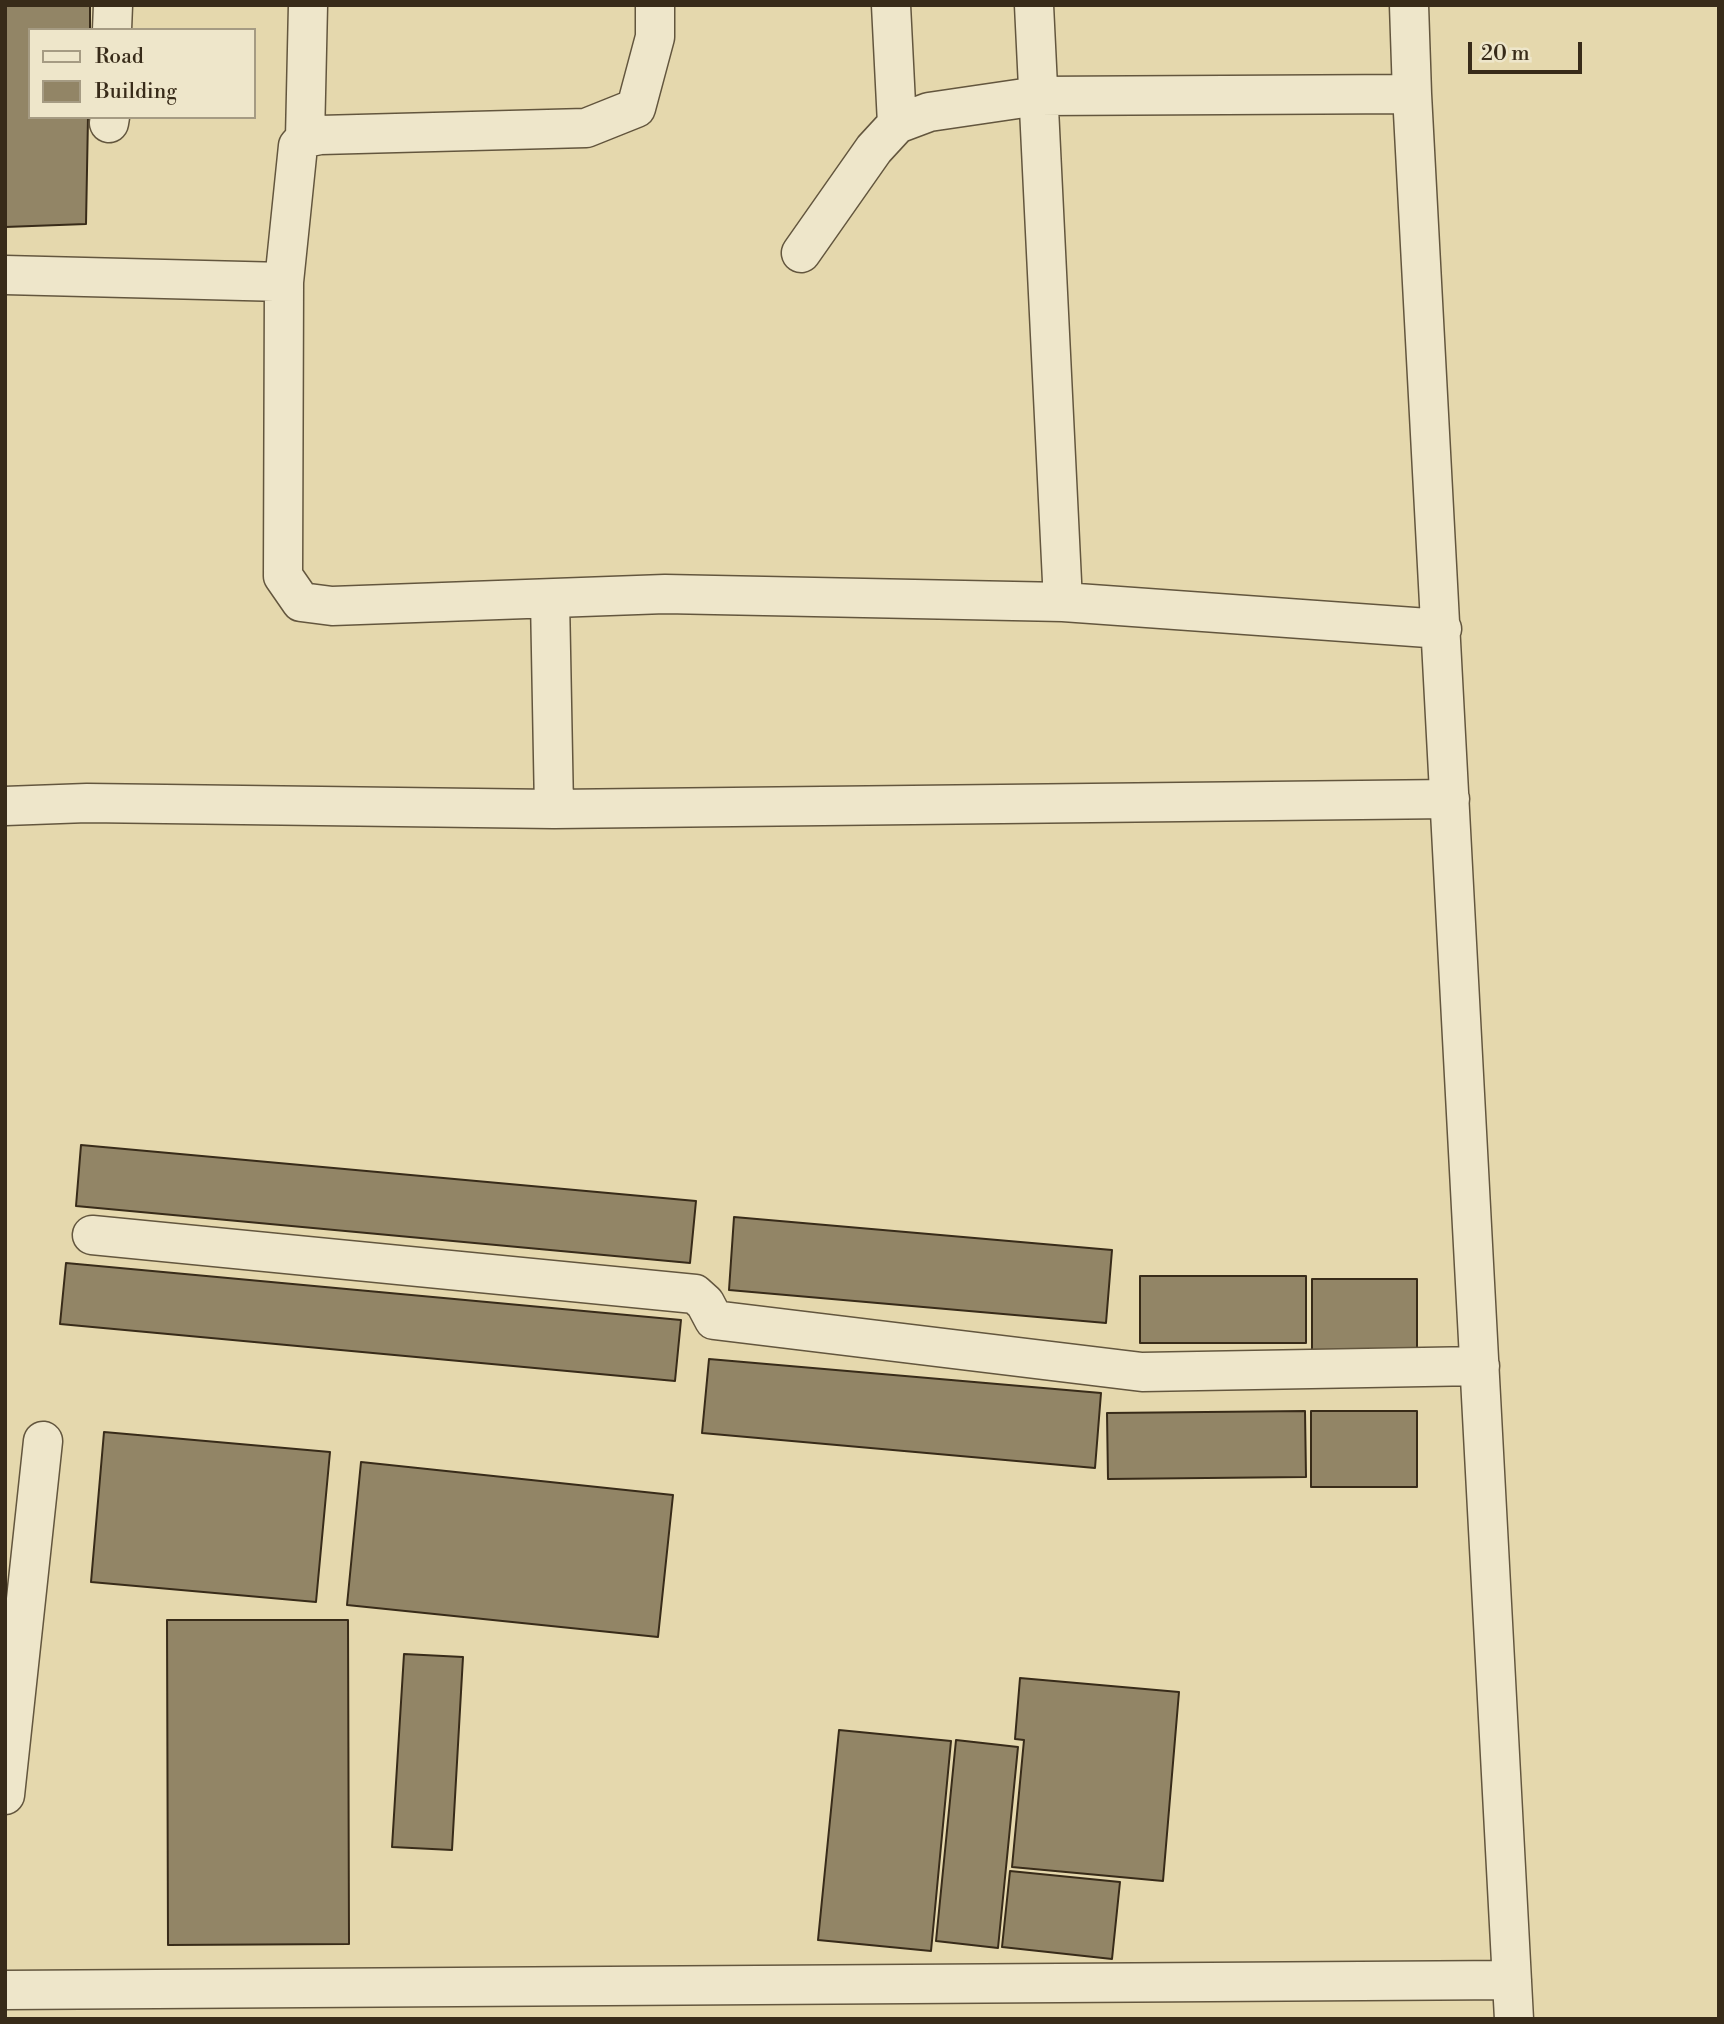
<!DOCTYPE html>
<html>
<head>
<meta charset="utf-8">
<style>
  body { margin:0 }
  #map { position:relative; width:1724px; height:2024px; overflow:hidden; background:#e5d8ad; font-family:"Libre Bodoni",serif }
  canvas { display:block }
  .frame { position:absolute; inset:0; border:7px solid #382b19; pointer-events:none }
  .legend { position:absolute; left:28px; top:28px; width:228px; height:91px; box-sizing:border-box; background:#eee6ca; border:2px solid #a59b83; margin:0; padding:9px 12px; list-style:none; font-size:21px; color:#382b19 }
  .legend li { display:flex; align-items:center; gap:14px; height:35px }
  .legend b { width:35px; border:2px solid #a59b83 }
  .scale { position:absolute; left:1468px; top:42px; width:114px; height:32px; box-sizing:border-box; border:4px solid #382b19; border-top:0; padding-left:9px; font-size:21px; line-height:24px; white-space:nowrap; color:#382b19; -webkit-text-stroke:5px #eee6ca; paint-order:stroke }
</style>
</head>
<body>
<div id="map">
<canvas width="1724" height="2024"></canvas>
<div class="frame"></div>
<ul class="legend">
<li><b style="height:9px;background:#eee6ca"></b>Road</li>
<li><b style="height:19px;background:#928566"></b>Building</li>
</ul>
<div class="scale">20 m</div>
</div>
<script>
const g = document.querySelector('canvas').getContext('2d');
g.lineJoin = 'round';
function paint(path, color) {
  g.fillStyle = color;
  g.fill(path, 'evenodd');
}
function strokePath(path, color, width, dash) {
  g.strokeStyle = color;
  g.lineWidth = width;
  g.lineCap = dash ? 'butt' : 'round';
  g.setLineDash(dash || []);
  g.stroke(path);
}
const building = new Path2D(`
  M 5,5 L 90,5 L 90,30 L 30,30 L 30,117 L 88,117 L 86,224 L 5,227 Z
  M 81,1145 L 696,1201 L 690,1263 L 76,1206 Z
  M 734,1217 L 1112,1250 L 1106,1323 L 729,1290 Z
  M 66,1263 L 681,1320 L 675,1381 L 60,1324 Z
  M 1140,1276 L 1306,1276 L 1306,1343 L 1140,1343 Z
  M 1312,1279 L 1417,1279 L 1417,1355 L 1312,1355 Z
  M 709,1359 L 1101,1393 L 1095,1468 L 702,1433 Z
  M 1305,1411 L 1306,1477 L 1108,1479 L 1107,1413 Z
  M 1311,1411 L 1417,1411 L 1417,1487 L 1311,1487 Z
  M 104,1432 L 330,1452 L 316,1602 L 91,1582 Z
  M 361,1462 L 673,1495 L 658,1637 L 347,1605 Z
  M 167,1620 L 348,1620 L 349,1944 L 168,1945 Z
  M 404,1654 L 463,1657 L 452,1850 L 392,1847 Z
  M 1020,1678 L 1179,1692 L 1163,1881 L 1012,1867 L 1024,1740 L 1015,1739 Z
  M 839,1730 L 951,1741 L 931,1951 L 818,1940 Z
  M 956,1740 L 1018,1747 L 998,1948 L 936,1941 Z
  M 1010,1871 L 1120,1882 L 1112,1959 L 1002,1947 Z`);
paint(building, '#928566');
strokePath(building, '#382b19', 2);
const minor = new Path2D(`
  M 308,5 L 305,138 L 298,146 L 284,282 L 283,576 L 301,602 L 332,606 L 665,594 L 1063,602 L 1442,629
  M 891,5 L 897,124
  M 1034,5 L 1063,602
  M 1409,5 L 1412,94 L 1514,2019
  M 112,30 L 113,5
  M 109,123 L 110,117
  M 305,138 L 320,135 L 586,128 L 636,108 L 655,37 L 655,5
  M 801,253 L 874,149 L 897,124 L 929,112 L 1038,96 L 1412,94
  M 5,275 L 284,282
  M 550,599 L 554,809
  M 5,806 L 87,803 L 554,809 L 1450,799
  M 92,1235 L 695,1294 L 705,1303 L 714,1320 L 1142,1372 L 1480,1366
  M 5,1795 L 43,1441
  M 5,1990 L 1512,1980`);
strokePath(minor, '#63563e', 41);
strokePath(minor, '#eee6ca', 38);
</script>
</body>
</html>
